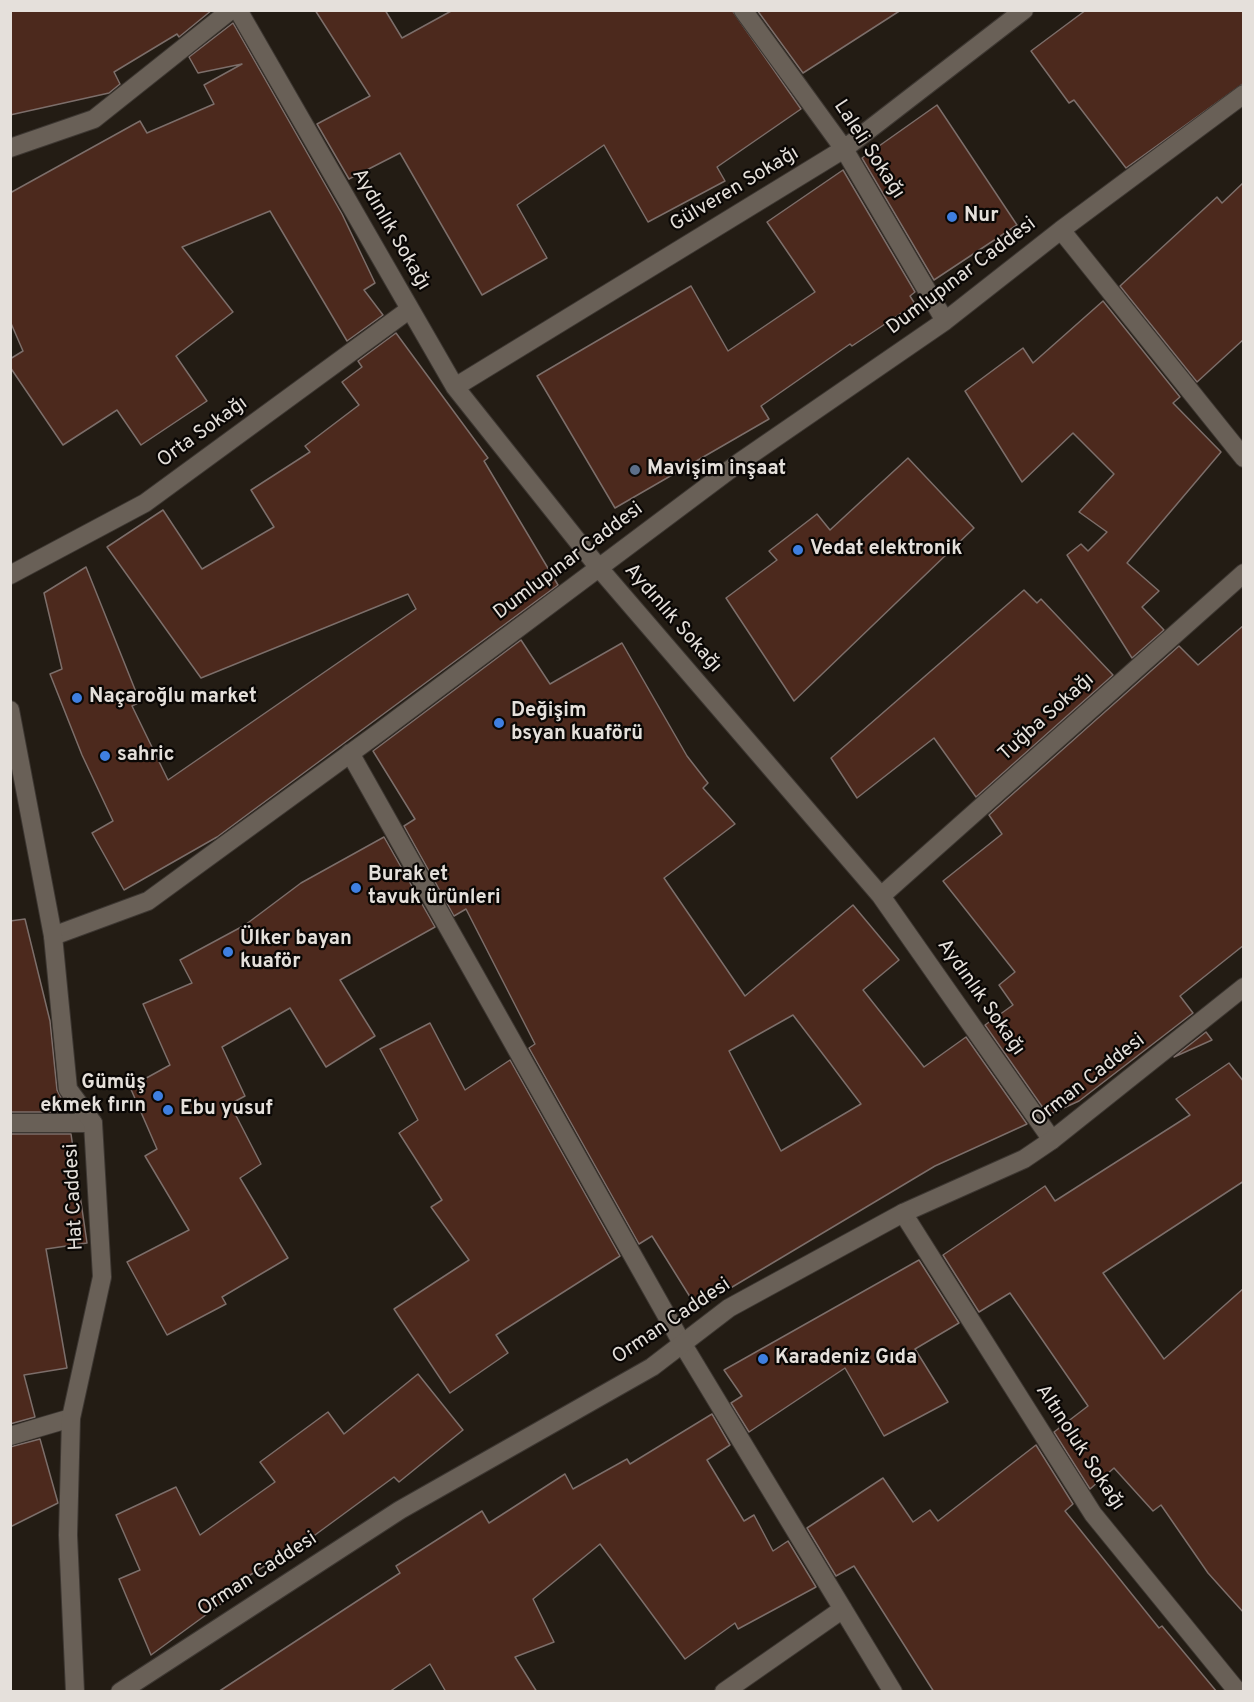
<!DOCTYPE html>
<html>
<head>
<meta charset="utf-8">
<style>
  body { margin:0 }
  #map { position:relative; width:1254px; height:1702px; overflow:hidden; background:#231c14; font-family:Overpass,sans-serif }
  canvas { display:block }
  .frame { position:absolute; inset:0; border:12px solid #e5e0db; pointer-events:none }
</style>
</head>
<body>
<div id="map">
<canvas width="1254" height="1702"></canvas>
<div class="frame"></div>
</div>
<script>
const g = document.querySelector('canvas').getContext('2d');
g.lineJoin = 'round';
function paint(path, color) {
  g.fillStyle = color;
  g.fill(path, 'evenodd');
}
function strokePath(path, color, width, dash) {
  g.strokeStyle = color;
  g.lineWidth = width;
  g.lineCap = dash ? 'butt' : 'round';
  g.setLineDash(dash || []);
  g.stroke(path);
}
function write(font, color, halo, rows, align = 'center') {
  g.font = font + ' Overpass,sans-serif';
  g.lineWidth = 4.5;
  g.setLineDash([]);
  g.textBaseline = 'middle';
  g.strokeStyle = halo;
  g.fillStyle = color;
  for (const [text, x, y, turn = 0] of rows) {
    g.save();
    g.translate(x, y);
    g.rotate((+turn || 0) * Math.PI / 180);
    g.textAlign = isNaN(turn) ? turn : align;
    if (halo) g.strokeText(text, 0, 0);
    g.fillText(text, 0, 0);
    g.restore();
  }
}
const building = new Path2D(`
  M 10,10 L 212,10 L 179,37 L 177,34 L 114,72 L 120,84 L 109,93 L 10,115 Z
  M 315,10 L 385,10 L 402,38 L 453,10 L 732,10 L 801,109 L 717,167 L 725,181 L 648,222 L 604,145 L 517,205 L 547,258 L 482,295 L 400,153 L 349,179 L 317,124 L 370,96 Z
  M 757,10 L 901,10 L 803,73 Z
  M 1086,10 L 1244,10 L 1244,83 L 1126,168 L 1074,100 L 1069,103 L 1031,51 Z
  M 233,23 L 342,214 L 375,283 L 364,290 L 383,315 L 347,341 L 270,211 L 182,247 L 233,312 L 176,356 L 207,401 L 141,445 L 117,410 L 63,445 L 10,367 L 10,359 L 23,351 L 10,321 L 10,193 L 140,121 L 147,133 L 214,104 L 204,85 L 242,64 L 198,73 L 189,57 Z
  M 937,105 L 1017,225 L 934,280 L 862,158 Z
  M 843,170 L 915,292 L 910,296 L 915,304 L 852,346 L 850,344 L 761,406 L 769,419 L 615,508 L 537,376 L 691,286 L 728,351 L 815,292 L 767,222 Z
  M 1244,182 L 1244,339 L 1197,382 L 1120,286 L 1217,197 L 1222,203 Z
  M 1103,301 L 1180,397 L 1173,403 L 1221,452 L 1127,563 L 1159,591 L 1142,607 L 1164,630 L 1132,658 L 1067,555 L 1081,544 L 1088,551 L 1107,532 L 1079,512 L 1114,474 L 1073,433 L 1022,482 L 965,391 L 1023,348 L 1033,363 Z
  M 396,333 L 488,458 L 484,461 L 558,585 L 217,837 L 124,890 L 92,833 L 113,821 L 82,755 L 50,674 L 62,669 L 44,593 L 86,567 L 140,702 L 132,706 L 168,780 L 416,609 L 408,594 L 201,678 L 107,547 L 163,510 L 202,569 L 274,527 L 251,490 L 310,452 L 305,446 L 359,405 L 342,382 L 362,367 L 358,361 Z
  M 908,458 L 974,528 L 794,701 L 726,598 L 777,560 L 769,551 L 817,514 L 830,530 Z
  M 1024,590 L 1037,603 L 1041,599 L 1113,675 L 976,797 L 934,738 L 857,798 L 831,758 Z
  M 1244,625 L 1244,945 L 1180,996 L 1193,1013 L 1079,1101 L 1048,1115 L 985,1025 L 1013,1005 L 999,985 L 1015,972 L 943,881 L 1002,834 L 989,815 L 1179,646 L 1198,665 Z
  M 521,640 L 550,684 L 622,643 L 687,756 L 708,783 L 703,788 L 735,824 L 664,878 L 745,996 L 853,905 L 899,960 L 863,990 L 924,1067 L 966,1037 L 1027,1124 L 935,1166 L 697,1308 L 652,1236 L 639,1244 L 529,1048 L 535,1044 L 466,909 L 454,916 L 404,826 L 415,819 L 373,751 ZM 793,1015 L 861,1104 L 781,1151 L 729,1051 Z
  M 384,837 L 435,927 L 340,980 L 375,1036 L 326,1067 L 290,1008 L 222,1047 L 245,1096 L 230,1104 L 261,1164 L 240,1178 L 288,1258 L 222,1297 L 226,1304 L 167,1335 L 127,1262 L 189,1230 L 145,1156 L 157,1149 L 130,1087 L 170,1065 L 143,1004 L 192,983 L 180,960 L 245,925 L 301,883 Z
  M 25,919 L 50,1021 L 57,1090 L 68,1112 L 10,1112 L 10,921 Z
  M 430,1023 L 465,1090 L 510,1060 L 620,1256 L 496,1335 L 508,1353 L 450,1393 L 394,1309 L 469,1260 L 431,1207 L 442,1200 L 399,1133 L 418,1120 L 380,1049 Z
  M 1206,1032 L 1212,1040 L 1174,1057 Z
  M 1229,1063 L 1244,1082 L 1244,1181 L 1103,1273 L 1164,1359 L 1244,1288 L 1244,1613 L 1208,1573 L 1161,1505 L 1153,1511 L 1114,1468 L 1090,1489 L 1054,1432 L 1088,1406 L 1010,1293 L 979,1312 L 943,1255 L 1045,1186 L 1055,1201 L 1190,1115 L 1176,1099 Z
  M 10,1134 L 71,1134 L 87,1243 L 46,1249 L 67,1368 L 24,1375 L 35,1417 L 10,1424 Z
  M 919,1260 L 959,1323 L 915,1349 L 948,1402 L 884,1436 L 845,1368 L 749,1432 L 731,1403 L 742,1396 L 724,1370 Z
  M 418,1374 L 463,1430 L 399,1482 L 394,1477 L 315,1535 L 224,1591 L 229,1598 L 151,1655 L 119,1579 L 140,1570 L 116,1515 L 176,1487 L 200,1535 L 275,1482 L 260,1462 L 328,1412 L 344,1434 Z
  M 712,1414 L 730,1445 L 707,1460 L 744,1521 L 754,1515 L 773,1551 L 788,1541 L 816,1587 L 738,1629 L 735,1623 L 685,1659 L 600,1544 L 533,1599 L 554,1642 L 515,1657 L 537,1692 L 446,1692 L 430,1664 L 389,1692 L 218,1692 L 400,1573 L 396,1566 L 482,1511 L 489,1523 L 565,1474 L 573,1489 L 627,1459 L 630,1464 Z
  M 40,1439 L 58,1503 L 10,1527 L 10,1447 Z
  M 1036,1445 L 1073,1504 L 1065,1511 L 1159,1628 L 1162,1626 L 1217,1692 L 934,1692 L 854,1566 L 836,1576 L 807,1528 L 883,1478 L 913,1522 L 930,1510 L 938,1521 Z`);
paint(building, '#4c291d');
strokePath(building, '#7c6e6a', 1.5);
const minor = new Path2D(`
  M 238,10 L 455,387 L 599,568 L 881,896 L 1052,1140
  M 743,10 L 844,149 L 945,321
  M 10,148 L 94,119 L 231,10
  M 1061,230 L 1244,458
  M 455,387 L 844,149 L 1024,10
  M 10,575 L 145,503 L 410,309
  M 350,753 L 682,1343 L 893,1692
  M 881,896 L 1244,573
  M 53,936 L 148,901 L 381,731 L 740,462 L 945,321 L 1061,230 L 1244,94
  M 10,1123 L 93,1123
  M 903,1213 L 1093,1514 L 1238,1692
  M 10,1436 L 71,1418
  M 724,1692 L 843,1609`);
const tertiary = new Path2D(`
  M 10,710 L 53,936 L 68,1089 L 93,1123 L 102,1277 L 71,1418 L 68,1535 L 75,1692
  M 120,1692 L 400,1510 L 652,1367 L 729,1308 L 903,1213 L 1024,1159 L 1052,1140 L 1244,987`);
strokePath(minor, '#3d3732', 20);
strokePath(tertiary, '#3d3732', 20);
strokePath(minor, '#696057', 18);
strokePath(tertiary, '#696057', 18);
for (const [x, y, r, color] of [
  [952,217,6,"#3f7fe0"],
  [635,470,6,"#5c6f8a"],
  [798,550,6,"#3f7fe0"],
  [77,698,6,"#3f7fe0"],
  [499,723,6,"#3f7fe0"],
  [105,756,6,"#3f7fe0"],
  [356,888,6,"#3f7fe0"],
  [228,952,6,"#3f7fe0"],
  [158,1096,6,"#3f7fe0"],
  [168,1110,6,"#3f7fe0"],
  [763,1359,6,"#3f7fe0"]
]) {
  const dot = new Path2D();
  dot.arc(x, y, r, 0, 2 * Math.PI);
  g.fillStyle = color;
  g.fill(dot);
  strokePath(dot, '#0a0705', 2);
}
write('20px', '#e5e0db', '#0a0705', [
  ["Laleli Sokağı",868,150,57],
  ["Gülveren Sokağı",735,190,-31],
  ["Aydınlık Sokağı",390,230,60],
  ["Dumlupınar Caddesi",962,277,-37],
  ["Orta Sokağı",203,433,-36],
  ["Dumlupınar Caddesi",569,562,-37],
  ["Aydınlık Sokağı",672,619,49],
  ["Tuğba Sokağı",1047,718,-42],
  ["Aydınlık Sokağı",980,998,55],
  ["Orman Caddesi",1089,1081,-38],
  ["Hat Caddesi",75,1197,-93],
  ["Orman Caddesi",672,1322,-34],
  ["Altınoluk Sokağı",1079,1448,57],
  ["Orman Caddesi",258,1575,-33]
]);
write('bold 20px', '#e5e0db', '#0a0705', [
  ["Nur",964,217],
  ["Mavişim inşaat",647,470],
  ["Vedat elektronik",810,550],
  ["Naçaroğlu market",89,698],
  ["Değişim",511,712],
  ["bsyan kuaförü",511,735],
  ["sahric",117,756],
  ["Burak et",368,876],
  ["tavuk ürünleri",368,899],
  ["Ülker bayan",240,940],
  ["kuaför",240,963],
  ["Gümüş",146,1084,"right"],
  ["ekmek fırın",146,1107,"right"],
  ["Ebu yusuf",180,1110],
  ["Karadeniz Gıda",775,1359]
], 'left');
</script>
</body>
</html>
